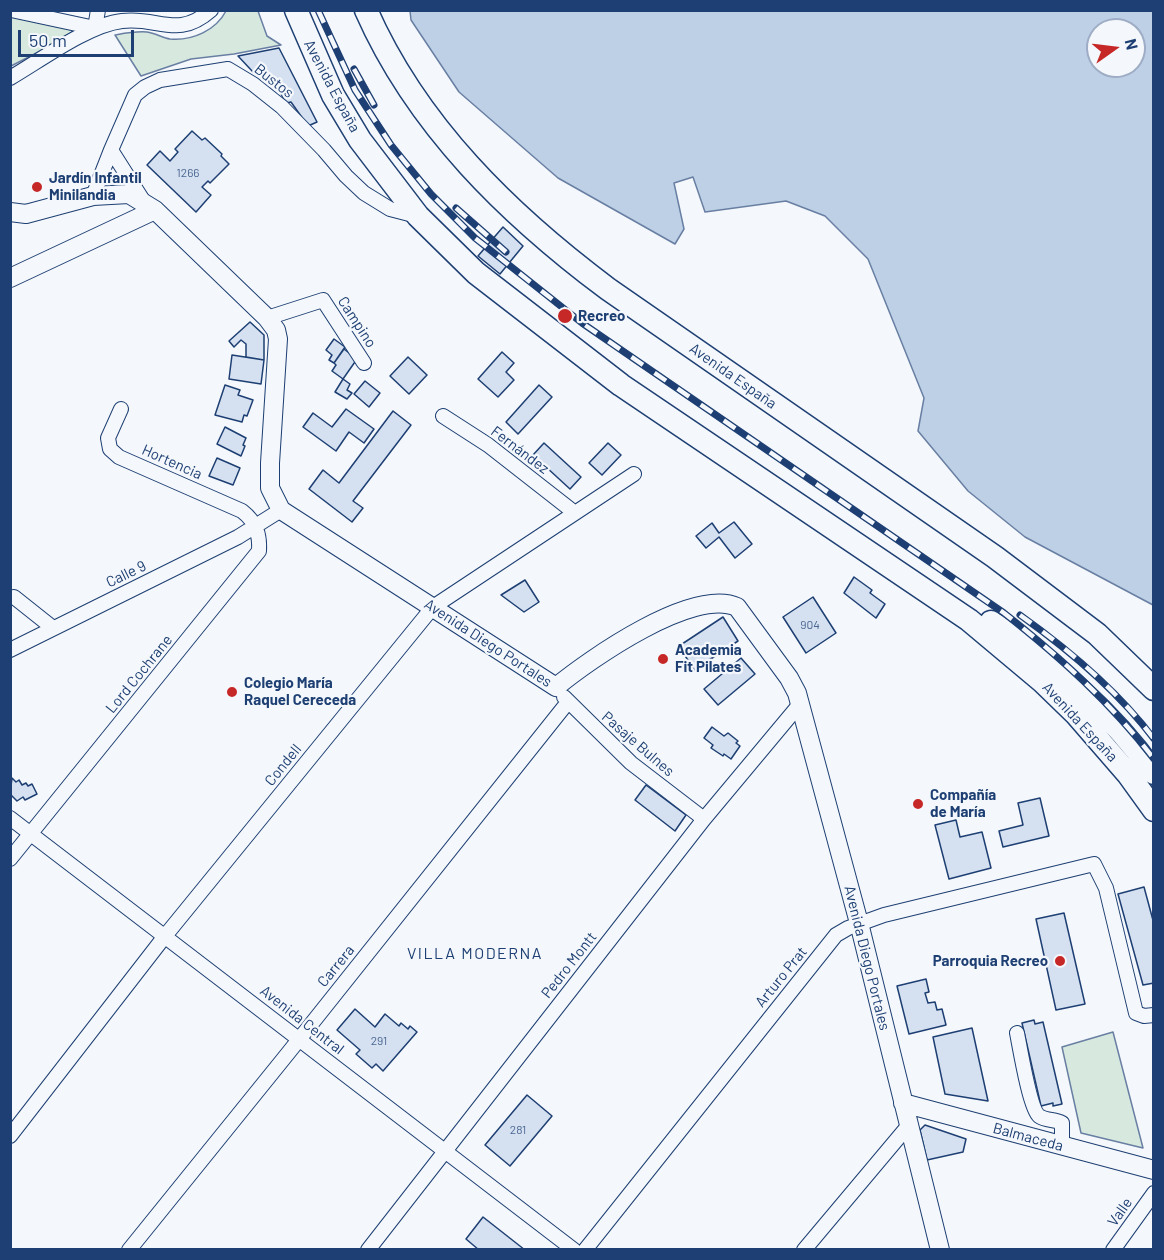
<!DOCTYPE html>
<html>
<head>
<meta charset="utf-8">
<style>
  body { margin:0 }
  #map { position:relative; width:1164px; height:1260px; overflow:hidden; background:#f4f7fb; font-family:Barlow,sans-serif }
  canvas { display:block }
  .frame { position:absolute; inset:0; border:12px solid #1d3f73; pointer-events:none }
  .north { position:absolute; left:1086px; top:18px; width:60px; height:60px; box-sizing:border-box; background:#f4f7fb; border:2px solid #9eadc5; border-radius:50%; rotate:76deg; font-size:16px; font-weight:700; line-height:24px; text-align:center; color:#1d3f73 }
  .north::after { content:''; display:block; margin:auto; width:21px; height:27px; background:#c62828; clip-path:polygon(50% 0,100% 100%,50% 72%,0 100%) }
  .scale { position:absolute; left:18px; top:30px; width:116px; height:27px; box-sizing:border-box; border:3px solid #1d3f73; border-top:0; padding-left:8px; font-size:18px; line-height:21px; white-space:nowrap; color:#1d3f73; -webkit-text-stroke:4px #f4f7fb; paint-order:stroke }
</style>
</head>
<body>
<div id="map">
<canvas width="1164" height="1260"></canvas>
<div class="frame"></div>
<div class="north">N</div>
<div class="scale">50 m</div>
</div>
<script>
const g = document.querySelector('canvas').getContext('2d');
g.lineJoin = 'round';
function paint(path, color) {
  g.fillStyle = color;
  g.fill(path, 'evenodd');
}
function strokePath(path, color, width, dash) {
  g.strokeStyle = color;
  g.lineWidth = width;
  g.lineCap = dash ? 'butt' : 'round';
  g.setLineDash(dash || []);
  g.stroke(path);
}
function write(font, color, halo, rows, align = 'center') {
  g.font = font + ' Barlow,sans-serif';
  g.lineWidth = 4.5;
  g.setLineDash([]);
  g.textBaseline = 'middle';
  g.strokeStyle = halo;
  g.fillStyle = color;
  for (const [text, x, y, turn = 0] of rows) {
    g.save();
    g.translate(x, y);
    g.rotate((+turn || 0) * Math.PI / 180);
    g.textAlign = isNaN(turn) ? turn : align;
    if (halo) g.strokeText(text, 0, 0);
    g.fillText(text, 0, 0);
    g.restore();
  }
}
const green = new Path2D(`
  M 226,11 L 258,11 L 267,36 L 281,45 L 234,54 L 191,59 L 141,76 L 115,35 C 126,33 136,31 147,32 C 155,33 163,38 170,39 C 193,41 216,30 226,11 Z
  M 11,16 L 73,29 L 70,36 L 11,66 Z
  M 1113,1032 L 1143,1148 L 1081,1133 L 1062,1047 Z`);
paint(green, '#d7e8df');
strokePath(green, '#687fa3', 1.5);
const water = new Path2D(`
  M 410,11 L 1153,11 L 1153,605 L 1025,537 L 968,491 L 918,431 L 924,398 L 868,259 L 825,216 L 786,201 L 705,212 L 693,177 L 674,183 L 684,229 L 675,244 L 558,178 L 459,92 L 411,20 ZM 1098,30 L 1134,30 L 1134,66 L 1098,66 Z`);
paint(water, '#bed0e5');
strokePath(water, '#687fa3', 1.5);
const building = new Path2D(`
  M 279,48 L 317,122 L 308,126 L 291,102 L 286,103 L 274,81 L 270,81 L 268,74 L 265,74 L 263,68 L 253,72 L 238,56 Z
  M 192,131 L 202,140 L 205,138 L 222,154 L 221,156 L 229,164 L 210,183 L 208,181 L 202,187 L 211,195 L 196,212 L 147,165 L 160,151 L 170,161 L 178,152 L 175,149 Z
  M 503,227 L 523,246 L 500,274 L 478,256 Z
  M 250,322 L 264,335 L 264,360 L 246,357 L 246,344 L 241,340 L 234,347 L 229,341 Z
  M 334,339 L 345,347 L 334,363 L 329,360 L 332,355 L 326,350 Z
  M 344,349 L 357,359 L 343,379 L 332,371 L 336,365 L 334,363 Z
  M 502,352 L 514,363 L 506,372 L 514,380 L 498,397 L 478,379 Z
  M 232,355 L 264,360 L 261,384 L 229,379 Z
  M 408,357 L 427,375 L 409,394 L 390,376 Z
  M 343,379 L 350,384 L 347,390 L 352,393 L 347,399 L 335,392 Z
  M 365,381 L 380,393 L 369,407 L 354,394 Z
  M 225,385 L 240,390 L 238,395 L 253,400 L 247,416 L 244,415 L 242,422 L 215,415 Z
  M 539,385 L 552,397 L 518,434 L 506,422 Z
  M 346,409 L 374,429 L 364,443 L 349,432 L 336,451 L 303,427 L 313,413 L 332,427 Z
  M 393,411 L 411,425 L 353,501 L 363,508 L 352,522 L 309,489 L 323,470 L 339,483 Z
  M 225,427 L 246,438 L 243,445 L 245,446 L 241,456 L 217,444 Z
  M 544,443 L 581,477 L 570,489 L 533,455 Z
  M 608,443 L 621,455 L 602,475 L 589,463 Z
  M 217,458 L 240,468 L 233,485 L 209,476 Z
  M 734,522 L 752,544 L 735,558 L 719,537 L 706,548 L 696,536 L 712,523 L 719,533 Z
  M 854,577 L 872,590 L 870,593 L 885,604 L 876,618 L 844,593 Z
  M 525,580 L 539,602 L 524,612 L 501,595 Z
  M 813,597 L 836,633 L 806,653 L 783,617 Z
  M 723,617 L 738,641 L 694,670 L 679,646 Z
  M 741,658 L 755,674 L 718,705 L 704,689 Z
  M 712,727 L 724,736 L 728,733 L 738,741 L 736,743 L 740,746 L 731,759 L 724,754 L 723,756 L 711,748 L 713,745 L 704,738 Z
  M 12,778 L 16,782 L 19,780 L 22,785 L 26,783 L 28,786 L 32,784 L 37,794 L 25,800 L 23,797 L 17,801 L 10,794 Z
  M 646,785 L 686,815 L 675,831 L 635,800 Z
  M 1040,798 L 1049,836 L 1003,847 L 999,831 L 1023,825 L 1018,803 Z
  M 956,820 L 960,837 L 982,832 L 991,868 L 949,879 L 935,825 Z
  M 1144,887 L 1154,924 L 1154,983 L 1143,985 L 1118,894 Z
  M 1064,913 L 1085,1004 L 1056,1010 L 1036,919 Z
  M 926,979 L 929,992 L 925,993 L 928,1003 L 935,1002 L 937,1010 L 942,1009 L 946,1025 L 909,1034 L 897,986 Z
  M 355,1009 L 375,1027 L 385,1014 L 399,1026 L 401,1023 L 408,1029 L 410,1026 L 417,1032 L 383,1071 L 376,1064 L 372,1068 L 356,1054 L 360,1050 L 337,1030 Z
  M 1034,1020 L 1035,1024 L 1043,1022 L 1062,1104 L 1053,1106 L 1053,1103 L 1041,1106 L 1022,1023 Z
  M 972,1028 L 988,1101 L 945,1094 L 933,1037 Z
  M 527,1095 L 552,1116 L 510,1166 L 485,1145 Z
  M 925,1125 L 966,1139 L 963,1152 L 927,1160 L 920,1130 Z
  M 483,1217 L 525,1250 L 479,1250 L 466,1239 Z`);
paint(building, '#d5e0f0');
strokePath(building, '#1d3f73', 1.5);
const minor = new Path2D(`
  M 11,10 L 95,28 L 98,10
  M 10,78 C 41,60 88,25 122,21 C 158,16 177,40 211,10
  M 93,196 L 111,150
  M 144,202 L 111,150 L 135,95 L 145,87 L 160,80 L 228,69 L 253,84 L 282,107 L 324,150 L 346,176 L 364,193 L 390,209 L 417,216
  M 267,318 L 323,300 L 364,363
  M 443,416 L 488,445 L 575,513
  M 14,597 L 53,628
  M 10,650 L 238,537 L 281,510
  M 564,697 L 631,763 L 704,819
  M 10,818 L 574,1250
  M 10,859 L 259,551 C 260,534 256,522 242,511 L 119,457 L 110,449 L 108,438 L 121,409
  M 1017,1033 C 1020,1048 1030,1109 1039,1116 C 1046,1121 1055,1119 1062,1123 L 1062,1146
  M 10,1136 L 165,936 L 433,607 L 634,474
  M 129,1250 L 289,1052 L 568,702
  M 368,1250 L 704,819 L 800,704
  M 585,1250 L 836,935 L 848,928 L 884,915 L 1094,864 L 1106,888 L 1136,1013 L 1144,1016 L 1154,1015
  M 804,1250 L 909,1125
  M 1113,1250 L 1154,1193`);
const tertiary = new Path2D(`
  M 10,212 L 26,214 L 93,196 L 129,194 L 155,210 L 267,318 L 276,330 L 278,339 L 270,463 L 270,488 L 281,510 L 556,687 C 590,659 693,587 737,607 L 789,678 L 797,693 L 859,923 L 940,1250
  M 10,278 L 155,210
  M 903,1103 L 1154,1170`);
const primary = new Path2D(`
  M 296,10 L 333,95 L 360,140 L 418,216 L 476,273 L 621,385 L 969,620 L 1043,682 L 1076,714 L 1128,774 L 1154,810
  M 366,10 C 417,126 509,215 608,289 L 995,557 L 1097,634 L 1154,689
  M 991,622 C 1054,664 1110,711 1154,773`);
strokePath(minor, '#1d3f73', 16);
strokePath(tertiary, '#1d3f73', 20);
strokePath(primary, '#1d3f73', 25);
strokePath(minor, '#f4f7fb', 14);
strokePath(tertiary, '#f4f7fb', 18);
strokePath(primary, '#f4f7fb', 22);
const rail = new Path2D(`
  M 318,10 L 355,90 L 391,145 L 431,194 L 475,238 L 582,323 L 1004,613 C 1061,658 1110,702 1154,759
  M 354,69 L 374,105
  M 456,208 L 506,252
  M 1020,615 C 1069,650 1118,691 1154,739`);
strokePath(rail, '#1d3f73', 7);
strokePath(rail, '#f4f7fb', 4.5, [14]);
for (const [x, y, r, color] of [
  [37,187,6,"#c62828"],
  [565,316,8,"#c62828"],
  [663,659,6,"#c62828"],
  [232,692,6,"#c62828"],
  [918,804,6,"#c62828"],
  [1060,961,6,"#c62828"]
]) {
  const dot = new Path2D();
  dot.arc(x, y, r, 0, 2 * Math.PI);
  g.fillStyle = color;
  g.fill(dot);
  strokePath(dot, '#f4f7fb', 2);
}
write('12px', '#4b6792', null, [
  ["1266",188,173],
  ["904",810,625],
  ["291",379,1041],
  ["281",518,1130]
]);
write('15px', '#1d3f73', '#f4f7fb', [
  ["Bustos",274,81,38],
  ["Avenida España",332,86,62],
  ["Campino",357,322,57],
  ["Avenida España",733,376,35],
  ["Fernández",520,450,37],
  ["Hortencia",172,462,24],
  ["Calle 9",126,574,-26],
  ["Avenida Diego Portales",488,643,33],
  ["Lord Cochrane",139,674,-51],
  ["Avenida España",1080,722,47],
  ["Pasaje Bulnes",638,744,41],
  ["Condell",283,765,-51],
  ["Avenida Diego Portales",867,958,76],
  ["Pedro Montt",569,965,-52],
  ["Carrera",336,966,-51],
  ["Arturo Prat",781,977,-51],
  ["Avenida Central",302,1020,38],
  ["Balmaceda",1028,1137,15],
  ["Valle",1120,1212,-55]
]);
write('bold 15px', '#1d3f73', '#f4f7fb', [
  ["Jardín Infantil",49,178],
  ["Minilandia",49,195],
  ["Recreo",578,316],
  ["Academia",675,650],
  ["Fit Pilates",675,667],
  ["Colegio María",244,683],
  ["Raquel Cereceda",244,700],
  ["Compañía",930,795],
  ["de María",930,812],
  ["Parroquia Recreo",1048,961,"right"]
], 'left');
g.letterSpacing = '1.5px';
write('16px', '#1d3f73', '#f4f7fb', [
  ["VILLA MODERNA",475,954]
]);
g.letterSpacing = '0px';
</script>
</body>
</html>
